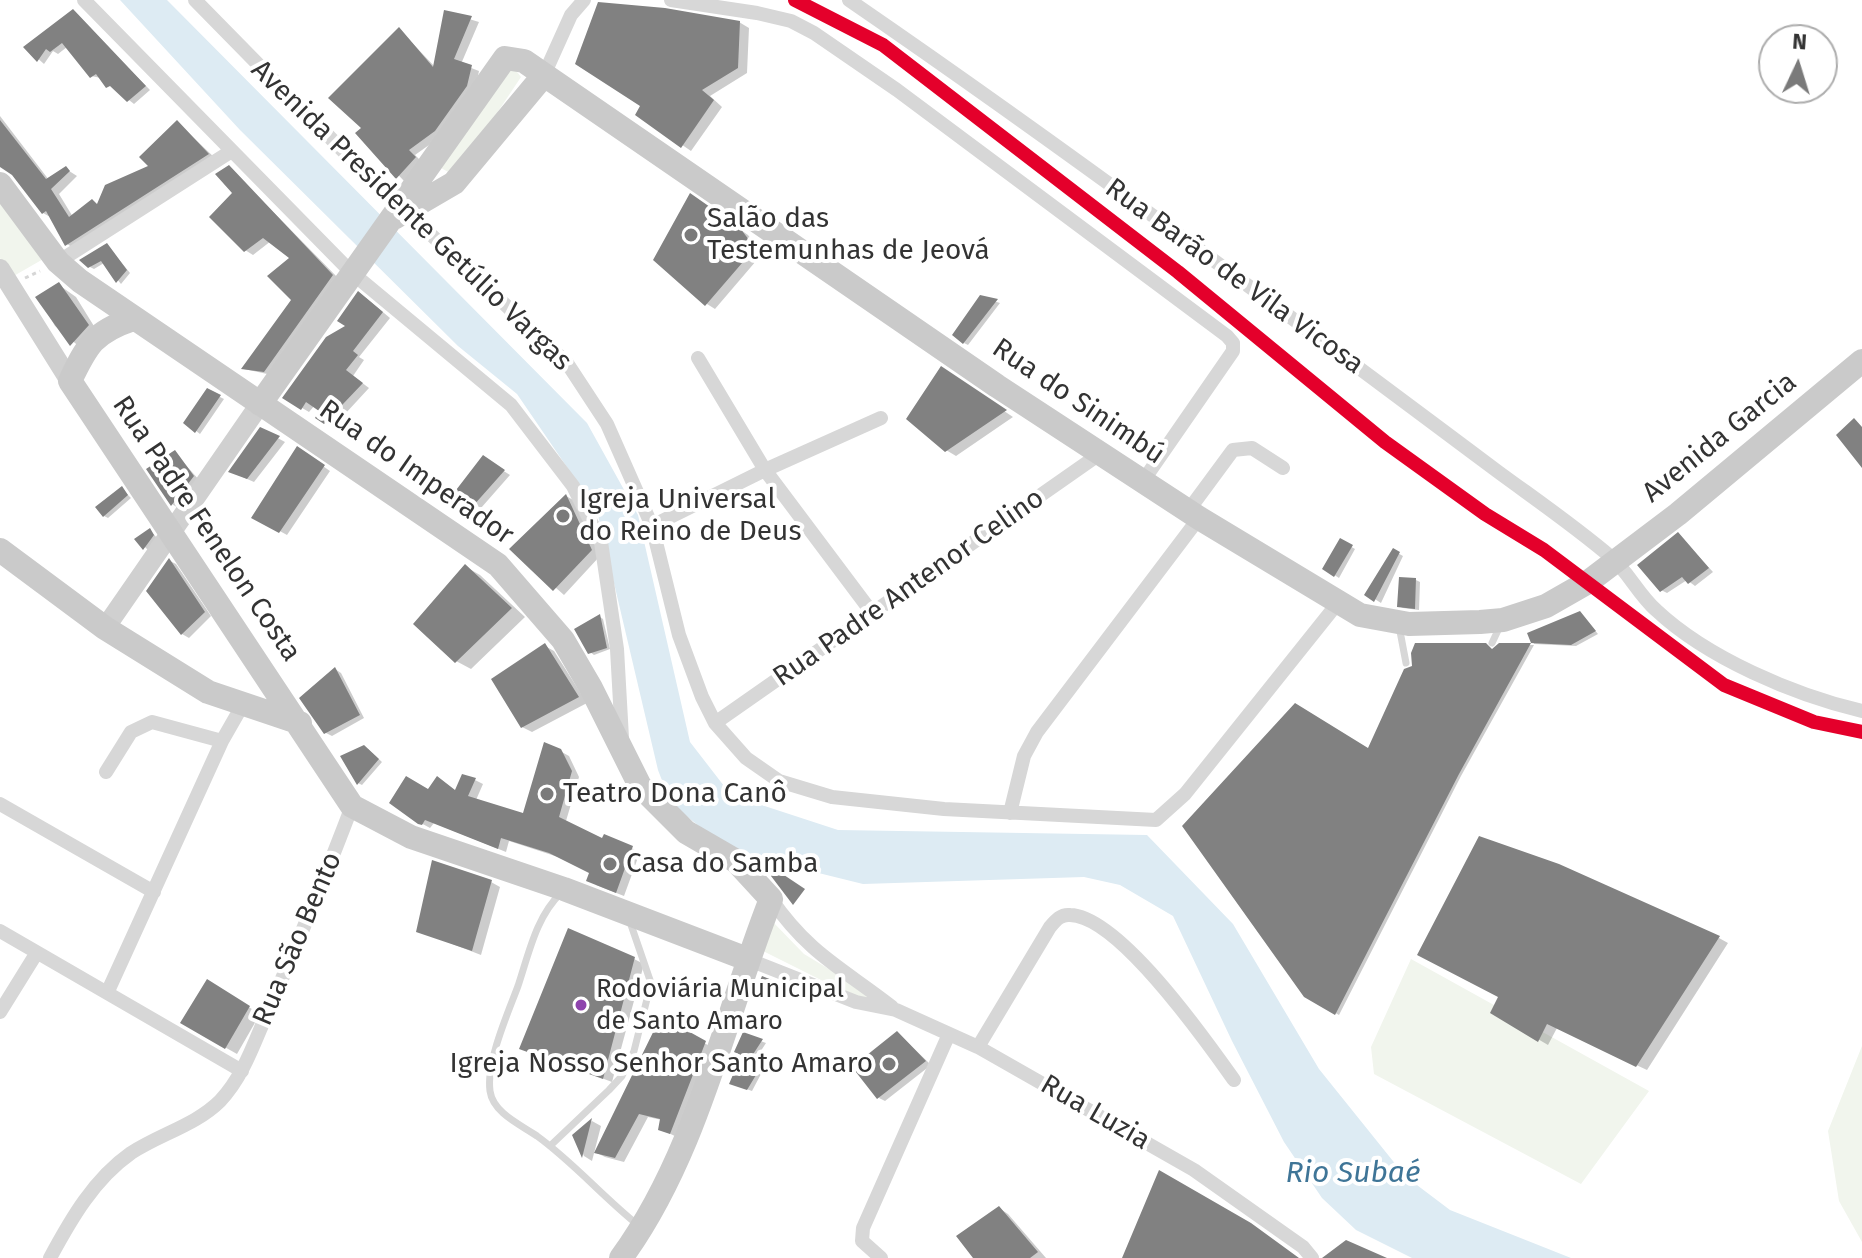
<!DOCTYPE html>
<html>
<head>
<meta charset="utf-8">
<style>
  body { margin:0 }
  #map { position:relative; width:1862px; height:1258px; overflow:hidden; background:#fff; font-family:"Fira Sans",sans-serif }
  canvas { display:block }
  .north { position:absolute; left:1758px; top:24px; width:80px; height:80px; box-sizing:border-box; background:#fff; border:2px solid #adadad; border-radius:50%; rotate:4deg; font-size:22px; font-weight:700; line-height:32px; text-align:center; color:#333 }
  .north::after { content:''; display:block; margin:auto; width:28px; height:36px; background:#7a7a7a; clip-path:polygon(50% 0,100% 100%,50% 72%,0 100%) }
</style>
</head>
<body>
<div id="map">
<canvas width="1862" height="1258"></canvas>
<div class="north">N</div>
</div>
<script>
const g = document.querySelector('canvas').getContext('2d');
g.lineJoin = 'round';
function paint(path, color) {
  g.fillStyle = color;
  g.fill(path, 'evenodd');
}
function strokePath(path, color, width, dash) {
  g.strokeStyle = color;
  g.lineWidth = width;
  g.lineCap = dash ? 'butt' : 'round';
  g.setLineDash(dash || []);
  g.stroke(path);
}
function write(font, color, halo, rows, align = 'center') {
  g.font = font + ' "Fira Sans",sans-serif';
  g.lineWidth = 8;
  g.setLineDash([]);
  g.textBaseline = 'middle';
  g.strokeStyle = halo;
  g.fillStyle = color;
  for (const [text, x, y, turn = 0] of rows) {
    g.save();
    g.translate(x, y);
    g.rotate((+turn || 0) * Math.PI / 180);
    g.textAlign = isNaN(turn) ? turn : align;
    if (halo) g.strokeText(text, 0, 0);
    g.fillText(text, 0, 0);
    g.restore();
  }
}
paint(new Path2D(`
  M 514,68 L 521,77 L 485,131 L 450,173 L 434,164 L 500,69 Z
  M 0,197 L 45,258 L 12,277 L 0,258 Z
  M 772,921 L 804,954 L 877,998 L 865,1002 L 763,951 Z
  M 1411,959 L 1649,1091 L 1581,1184 L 1374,1074 L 1371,1047 Z
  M 1862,1046 L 1862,1242 L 1839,1201 L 1828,1131 Z`), '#f1f5ed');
paint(new Path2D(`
  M 120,0 L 167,0 L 587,423 L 638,515 L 690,742 L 731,795 L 838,830 L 1147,835 L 1233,924 L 1319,1069 L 1405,1176 L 1450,1210 L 1571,1258 L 1412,1258 L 1356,1230 L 1322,1198 L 1284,1142 L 1232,1041 L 1173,916 L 1120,885 L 1084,877 L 863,884 L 766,860 L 718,841 L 671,804 L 658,770 L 597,511 L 517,394 L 458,346 L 240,130 Z`), '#ddebf3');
paint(new Path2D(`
  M 73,12 L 150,90 L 134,104 L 101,78 L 91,76 L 67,47 L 58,54 L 53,51 L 44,64 L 26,48 Z
  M 446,12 L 479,22 L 461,64 L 479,71 L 475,90 L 443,135 L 415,155 L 423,163 L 405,182 L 358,133 L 364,128 L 400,30 L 435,67 Z
  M 739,22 L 749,28 L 747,73 L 710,96 L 722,107 L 691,151 L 637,114 Z
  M 0,116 L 49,180 L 66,169 L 77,176 L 59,194 L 73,217 L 99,206 L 152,167 L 178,123 L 216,159 L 75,249 L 67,244 L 52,218 L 43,213 L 14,174 L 0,163 Z
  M 229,167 L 340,280 L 272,375 L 244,369 L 294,300 L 292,258 L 271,241 L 253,255 L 245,250 Z
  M 699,201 L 748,235 L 762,254 L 715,309 L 707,304 Z
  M 107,245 L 130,273 L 121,284 L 104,263 L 94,269 L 90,267 Z
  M 59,285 L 76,297 L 97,331 L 82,349 L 55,326 L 38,297 Z
  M 981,297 L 1000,303 L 968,345 L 964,343 Z
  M 366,298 L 390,318 L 359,357 L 364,360 L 353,376 L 369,388 L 333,427 L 317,418 L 322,410 L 315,405 L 309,412 L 285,398 L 348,326 Z
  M 949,374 L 1013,417 L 956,456 L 946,450 Z
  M 208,391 L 224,399 L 200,434 L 186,423 Z
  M 261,429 L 285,442 L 254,482 L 238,475 Z
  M 175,453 L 200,481 L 178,508 L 172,504 Z
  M 304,453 L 330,471 L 287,535 L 254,517 Z
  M 483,458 L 510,475 L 481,508 L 456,494 Z
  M 122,489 L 131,498 L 108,518 L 104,516 Z
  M 566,496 L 575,501 L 600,556 L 564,595 L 512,549 Z
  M 150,530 L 157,538 L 148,550 L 137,539 Z
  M 1679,535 L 1713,572 L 1695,586 L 1687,580 L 1667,593 L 1661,590 Z
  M 1341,541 L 1355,549 L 1339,578 L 1324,568 Z
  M 1394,551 L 1403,556 L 1381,603 L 1367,594 Z
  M 170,561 L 176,564 L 211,616 L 189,638 L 182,634 Z
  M 466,567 L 480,575 L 525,617 L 471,669 L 456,661 Z
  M 1416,580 L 1420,582 L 1419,610 L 1403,608 L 1399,606 Z
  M 1580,613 L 1598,634 L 1576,646 L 1534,644 L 1530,634 Z
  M 600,617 L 603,619 L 610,649 L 594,655 L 590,652 Z
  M 1500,645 L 1534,645 L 1461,776 L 1339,1015 L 1305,996 L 1369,751 Z
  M 545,646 L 554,651 L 587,703 L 532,732 L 522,727 Z
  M 335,669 L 341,673 L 364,718 L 332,736 L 326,733 Z
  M 368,749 L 382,762 L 362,785 L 358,783 Z
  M 560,751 L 569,756 L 579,777 L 566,821 L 604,841 L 605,836 L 640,852 L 624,896 L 596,885 L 591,873 L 558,857 L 509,841 L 506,852 L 434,823 L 430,828 L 419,822 L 429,792 L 457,792 L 475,780 L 483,784 L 476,800 L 524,815 Z
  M 491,882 L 500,887 L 481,955 L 419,931 Z
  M 1719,938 L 1728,943 L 1647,1070 L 1557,1028 L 1548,1045 L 1492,1012 Z
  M 634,959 L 644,964 L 612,1082 L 522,1048 Z
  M 763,978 L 789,989 L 774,999 L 759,990 Z
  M 208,982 L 260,1014 L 237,1054 L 182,1023 Z
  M 662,1019 L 713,1048 L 679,1138 L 660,1129 L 662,1120 L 648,1117 L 624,1162 L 605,1157 L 597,1153 Z
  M 898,1033 L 931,1065 L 885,1101 L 879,1098 Z
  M 744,1035 L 766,1043 L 755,1060 L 736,1051 Z
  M 739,1066 L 761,1074 L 752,1091 L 735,1085 Z
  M 592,1121 L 601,1126 L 592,1161 L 584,1156 L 574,1135 Z
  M 999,1208 L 1008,1214 L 1046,1258 L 976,1258 Z`), '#0003');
paint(new Path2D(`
  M 598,2 L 665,8 L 740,21 L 738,68 L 702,90 L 714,100 L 681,148 L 635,115 L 640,106 L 575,64 Z
  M 73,9 L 146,86 L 127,102 L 110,86 L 106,88 L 96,74 L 90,78 L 62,43 L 50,52 L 46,49 L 37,62 L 23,47 Z
  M 444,10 L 472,16 L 454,59 L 472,65 L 467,86 L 435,131 L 409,150 L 416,157 L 396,179 L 355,133 L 361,128 L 328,98 L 399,27 L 433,67 Z
  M 0,120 L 46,179 L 66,166 L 70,171 L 51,189 L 69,217 L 92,199 L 97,204 L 105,185 L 148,166 L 139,157 L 177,120 L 209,154 L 65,246 L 46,211 L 42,214 L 12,175 L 0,167 Z
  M 229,165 L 333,275 L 264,372 L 241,369 L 291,300 L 267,276 L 289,258 L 263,238 L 244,252 L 209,217 L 232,193 L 215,174 Z
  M 690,193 L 740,228 L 755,248 L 705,306 L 653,260 Z
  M 107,243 L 127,270 L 116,283 L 101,261 L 88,268 L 79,260 Z
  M 59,282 L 89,325 L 70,346 L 35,297 Z
  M 358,291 L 383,312 L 353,351 L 358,355 L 346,370 L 363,383 L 324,424 L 315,418 L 319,411 L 306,402 L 301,410 L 282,398 L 326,337 L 345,326 L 337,321 Z
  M 980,295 L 998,299 L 963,344 L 952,335 Z
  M 941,366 L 1007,410 L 945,452 L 906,419 Z
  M 207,388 L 221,395 L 195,433 L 183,423 Z
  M 1854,418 L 1862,427 L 1862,468 L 1836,435 Z
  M 260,427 L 280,436 L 247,479 L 228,472 Z
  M 297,446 L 325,465 L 279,533 L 251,518 Z
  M 175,450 L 194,476 L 171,506 L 146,469 Z
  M 483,455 L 505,470 L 473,506 L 453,494 Z
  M 122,486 L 128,495 L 103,517 L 95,507 Z
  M 566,494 L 592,550 L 553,591 L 509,549 Z
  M 150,528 L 154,535 L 143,550 L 134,539 Z
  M 1678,532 L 1709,568 L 1688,584 L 1682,577 L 1660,592 L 1637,565 Z
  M 1340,538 L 1353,545 L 1334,577 L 1322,569 Z
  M 1393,548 L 1400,552 L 1374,602 L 1364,595 Z
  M 169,558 L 205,612 L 181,635 L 146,591 Z
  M 465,564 L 512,608 L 455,663 L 413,624 Z
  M 1399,577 L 1416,578 L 1415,609 L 1397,607 Z
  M 1580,611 L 1596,631 L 1571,645 L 1531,643 L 1527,633 Z
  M 600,614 L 607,648 L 588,654 L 574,629 Z
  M 545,643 L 579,697 L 521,728 L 491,679 Z
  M 1415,643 L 1486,643 L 1492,649 L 1499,643 L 1531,643 L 1459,774 L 1335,1015 L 1304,997 L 1182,826 L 1295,703 L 1368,748 L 1404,669 L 1412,666 L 1411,653 Z
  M 335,667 L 360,715 L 324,734 L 299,698 Z
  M 544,742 L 561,749 L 572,771 L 559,817 L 602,838 L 604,834 L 633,846 L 616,893 L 586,881 L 589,873 L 549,853 L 501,838 L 498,849 L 425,820 L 422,825 L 418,824 L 389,803 L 406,776 L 428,789 L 437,776 L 455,790 L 462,774 L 476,778 L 468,796 L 523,813 Z
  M 364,745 L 379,759 L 357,785 L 340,756 Z
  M 1479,836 L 1559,864 L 1720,936 L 1636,1067 L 1547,1024 L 1538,1042 L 1490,1013 L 1498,997 L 1417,955 Z
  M 432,860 L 492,880 L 472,951 L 416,932 Z
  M 775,869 L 805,889 L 793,905 L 771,876 Z
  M 568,928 L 635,957 L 603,1079 L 519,1049 Z
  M 762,976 L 787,986 L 768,998 L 756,990 Z
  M 207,979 L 250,1006 L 225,1049 L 180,1023 Z
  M 661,1016 L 706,1041 L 670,1134 L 658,1130 L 660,1119 L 639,1114 L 615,1158 L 594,1153 Z
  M 897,1031 L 926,1061 L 877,1099 L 852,1067 Z
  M 743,1032 L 763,1039 L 750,1059 L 734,1052 Z
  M 738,1063 L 759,1070 L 747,1090 L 729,1084 Z
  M 592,1118 L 582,1158 L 572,1135 Z
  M 1159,1170 L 1251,1223 L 1299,1258 L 1122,1258 Z
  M 999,1206 L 1038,1252 L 1030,1258 L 973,1258 L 956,1236 Z
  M 1346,1240 L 1387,1258 L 1322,1258 Z`), '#818181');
strokePath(new Path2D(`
  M 25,278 L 40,271`), '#d6d6d6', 3, [4, 4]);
strokePath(new Path2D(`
  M 1399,626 L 1406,663
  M 1492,643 L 1500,626
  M 561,893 C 536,917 529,953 518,986 C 508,1013 486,1062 490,1091 C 493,1113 521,1125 537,1136 C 573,1162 603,1197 638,1225
  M 550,1146 L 609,1090 L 622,1076 L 634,1051 L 651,983 L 629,919`), '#d7d7d7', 7);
strokePath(new Path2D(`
  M 84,0 L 351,272 L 511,405 L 573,486 L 601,542 L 617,649 L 622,738
  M 195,0 L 354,162 L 567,363 L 607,424 L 652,526 L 679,635 L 702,697 L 715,723 L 746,758 L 779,781 L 832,797 L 944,809 L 1156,820 L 1185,794 L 1337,604
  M 671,0 L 757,13 L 791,21 L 814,33 L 897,90 L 1227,336 L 1233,343 L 1233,351 L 1143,481
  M 849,0 C 1069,151 1283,311 1497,471 C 1535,499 1576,527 1612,558 C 1628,572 1639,595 1656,610 C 1707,658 1794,695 1862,711
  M 544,75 L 571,15 L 584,0
  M 58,262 L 230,152
  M 698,358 L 765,470 L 873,614
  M 1188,511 L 1233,450 L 1252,448 L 1283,468
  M 652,526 L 765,470 L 881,418
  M 715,723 L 1101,453
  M 106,772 L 131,732 L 152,722 L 222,741
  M 0,804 L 154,892
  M 1010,813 L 1024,756 L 1037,732 L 1199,518
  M 771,899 C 809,954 842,968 892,1007
  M 0,931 L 242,1071
  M 747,959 L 856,1002 L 896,1010 L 978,1047 L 1194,1170 L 1303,1247 L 1312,1258
  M 108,991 L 222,741 L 242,706
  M 0,1012 L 36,954
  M 978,1047 L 1050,927 C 1056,920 1061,914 1070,915 C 1119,916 1207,1042 1234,1080
  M 50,1258 C 71,1219 94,1179 131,1153 C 160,1134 196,1125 220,1101 C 244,1076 255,1040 269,1009 C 298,942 326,875 352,806
  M 881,1258 L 862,1241 L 863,1228 L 949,1034`), '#d7d7d7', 14);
strokePath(new Path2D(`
  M 0,269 L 70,381
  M 105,628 L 260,404`), '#d0d0d0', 20);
strokePath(new Path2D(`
  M 0,184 L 58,262 L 80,281 L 498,565 L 563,640 L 591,688 L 640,786 L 686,832 L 736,861 L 771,899 C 724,1018 697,1154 621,1258
  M 394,218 L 454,183 L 544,75
  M 133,319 C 94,332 87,345 70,381 L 352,806 L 411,837 L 564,889 L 747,959
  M 260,404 L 505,58 L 524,61 L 997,386 L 1199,518 L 1360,615 L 1409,624 L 1480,622 L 1503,620 L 1546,606 L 1588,582 L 1678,514 L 1862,361
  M 0,550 L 105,628 L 208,692 L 300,723`), '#cacaca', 24);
strokePath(new Path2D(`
  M 795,0 L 883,45 L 1178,272 L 1385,442 L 1485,514 L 1544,550 L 1724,685 L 1814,722 L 1862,732`), '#e4002b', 14);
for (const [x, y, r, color] of [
  [691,235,8,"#7a7a7a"],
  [563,516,8,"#7a7a7a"],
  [547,794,8,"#7a7a7a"],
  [610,864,8,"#7a7a7a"],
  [581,1005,7,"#8e44ad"],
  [889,1064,8,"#7a7a7a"]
]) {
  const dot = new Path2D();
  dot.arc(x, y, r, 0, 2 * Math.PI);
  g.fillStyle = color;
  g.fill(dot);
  strokePath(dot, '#fff', 3);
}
write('26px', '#333', '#fff', [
  ["Rodoviária Municipal",596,990],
  ["de Santo Amaro",596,1022]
], 'left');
write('28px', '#333', '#fff', [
  ["Avenida Presidente Getúlio Vargas",411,216,44],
  ["Rua Barão de Vila Vicosa",1234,277,36],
  ["Rua do Sinimbú",1078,402,34],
  ["Avenida Garcia",1720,438,-39],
  ["Rua do Imperador",416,473,35],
  ["Rua Padre Fenelon Costa",206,529,56],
  ["Rua Padre Antenor Celino",909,588,-35],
  ["Rua São Bento",298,939,-67],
  ["Rua Luzia",1095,1113,30]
]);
write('28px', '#333', '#fff', [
  ["Salão das",707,219],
  ["Testemunhas de Jeová",707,251],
  ["Igreja Universal",579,500],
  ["do Reino de Deus",579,532],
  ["Teatro Dona Canô",563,794],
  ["Casa do Samba",626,864],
  ["Igreja Nosso Senhor Santo Amaro",873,1064,"right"]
], 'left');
write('italic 30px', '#3f7597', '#fff', [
  ["Rio Subaé",1353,1174]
]);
</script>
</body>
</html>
